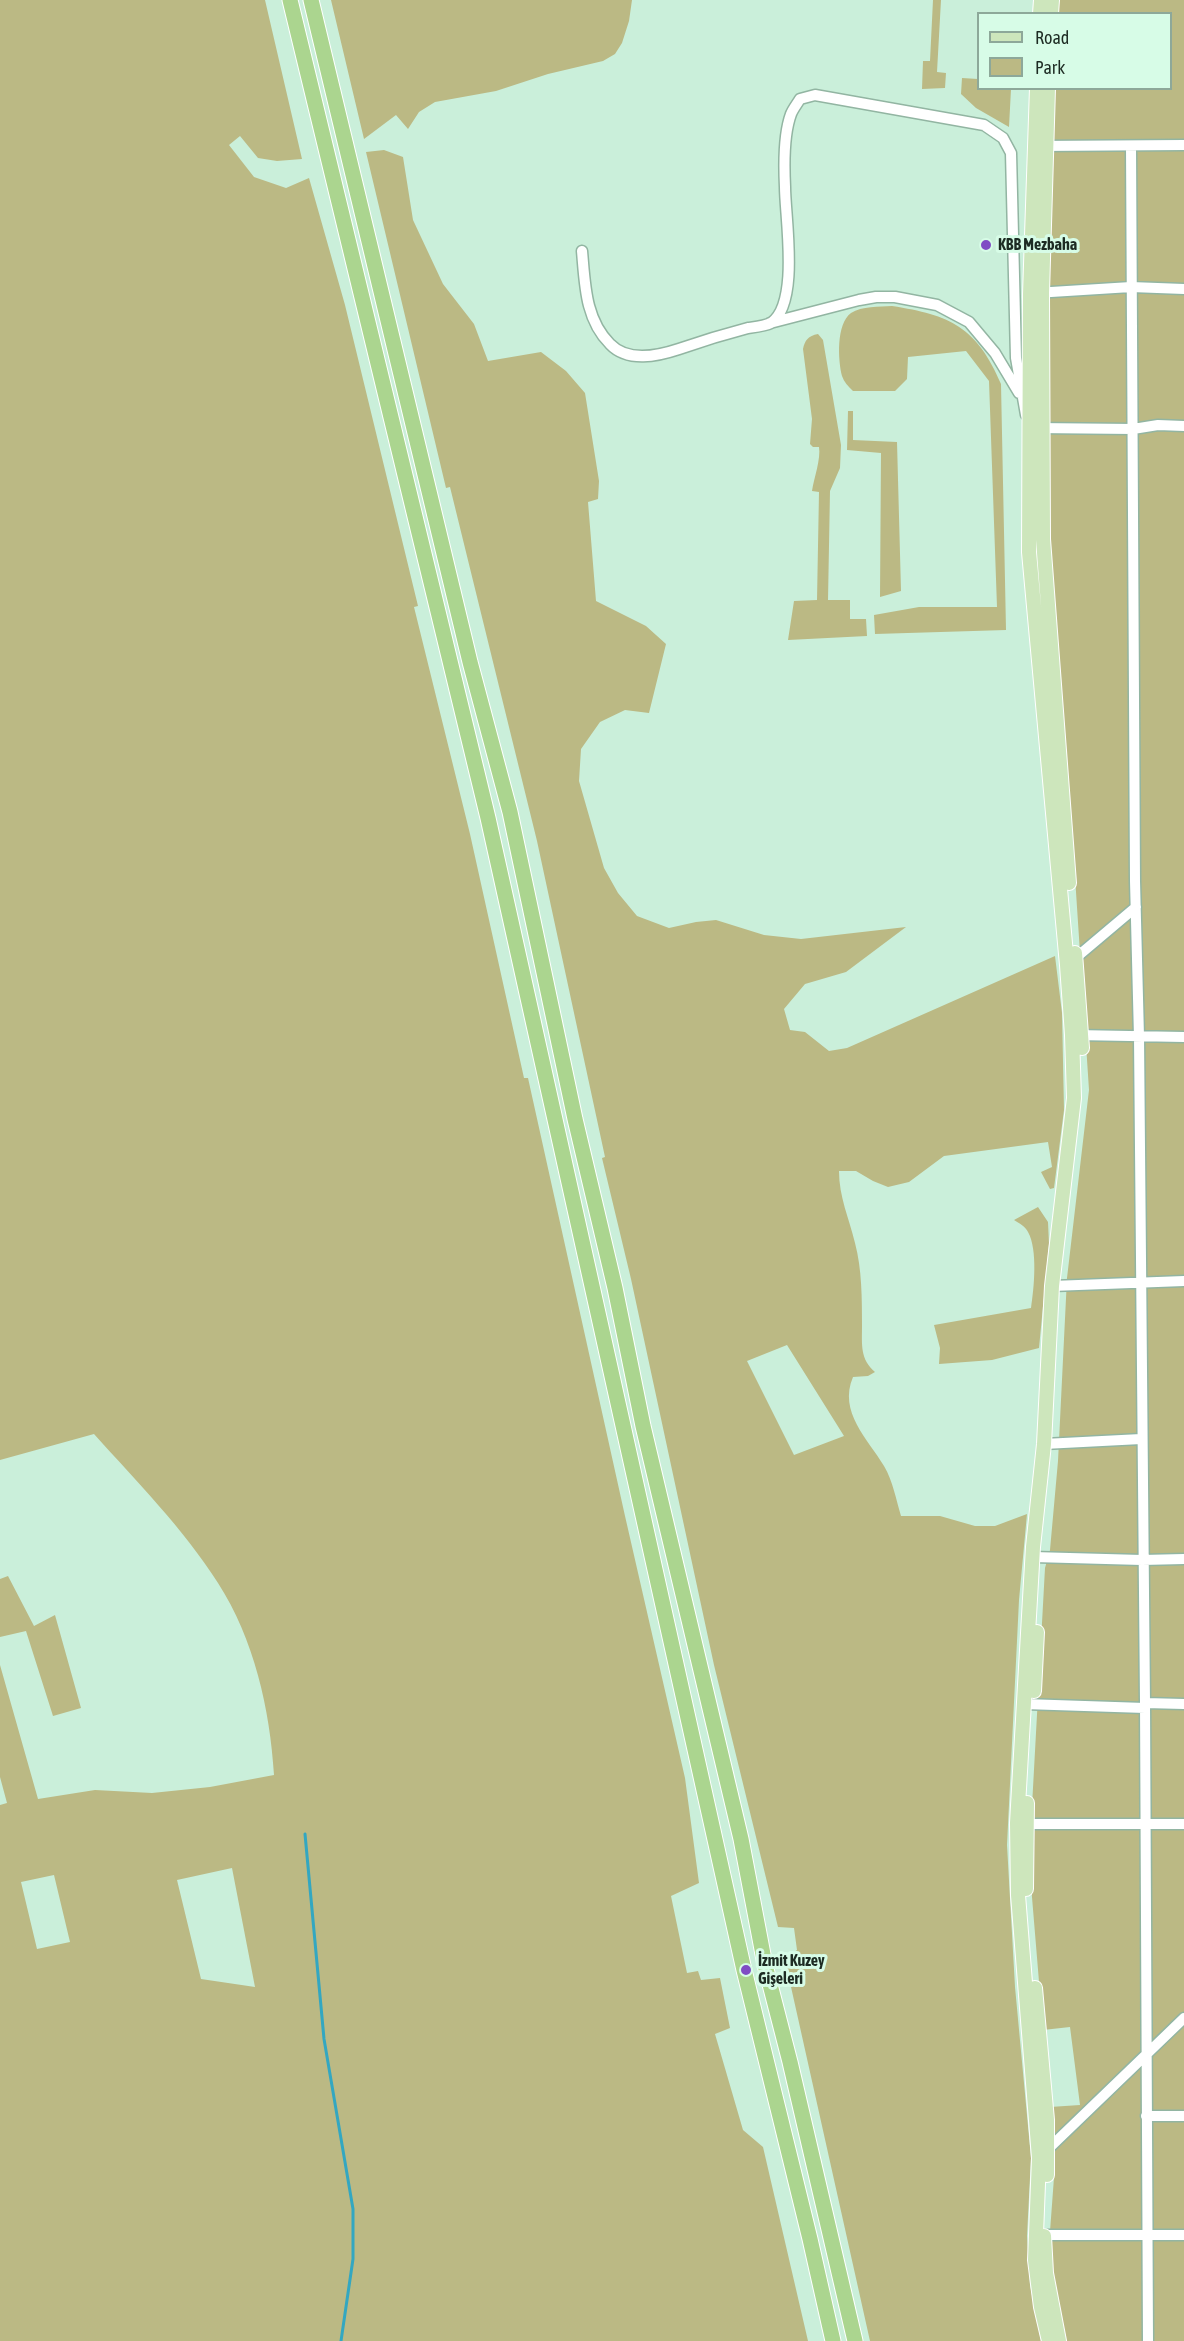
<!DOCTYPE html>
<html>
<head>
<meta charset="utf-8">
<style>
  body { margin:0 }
  #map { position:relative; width:1184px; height:2341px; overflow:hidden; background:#caefda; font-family:"Asap Condensed",sans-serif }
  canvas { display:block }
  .legend { position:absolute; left:977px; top:12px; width:195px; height:78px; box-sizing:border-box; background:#d7fce7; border:2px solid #8da899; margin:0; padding:8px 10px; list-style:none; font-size:18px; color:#1d2b23 }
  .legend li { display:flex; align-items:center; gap:12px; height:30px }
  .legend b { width:30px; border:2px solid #8da899 }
</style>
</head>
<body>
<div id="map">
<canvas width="1184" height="2341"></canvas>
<ul class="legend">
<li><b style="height:8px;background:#cde6bc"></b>Road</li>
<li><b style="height:16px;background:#bbb984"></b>Park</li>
</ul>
</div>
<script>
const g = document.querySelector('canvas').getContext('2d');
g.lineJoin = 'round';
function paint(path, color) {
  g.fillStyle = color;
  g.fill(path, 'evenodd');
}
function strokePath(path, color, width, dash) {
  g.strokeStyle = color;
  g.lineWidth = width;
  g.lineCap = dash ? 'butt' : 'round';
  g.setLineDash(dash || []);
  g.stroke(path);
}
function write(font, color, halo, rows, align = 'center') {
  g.font = font + ' "Asap Condensed",sans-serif';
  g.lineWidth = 6;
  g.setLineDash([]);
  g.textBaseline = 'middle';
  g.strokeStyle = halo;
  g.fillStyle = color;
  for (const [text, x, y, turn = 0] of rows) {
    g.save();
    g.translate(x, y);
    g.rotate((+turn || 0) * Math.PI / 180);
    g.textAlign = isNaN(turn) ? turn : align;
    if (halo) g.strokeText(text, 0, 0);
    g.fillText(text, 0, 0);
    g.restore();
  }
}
paint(new Path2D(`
  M 0,0 L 265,0 L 302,159 L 277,161 L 258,158 L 240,136 L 229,145 L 254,177 L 286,188 L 309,178 L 345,305 L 418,606 L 414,607 L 470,834 L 524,1078 L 528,1078 L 625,1516 L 685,1778 L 699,1883 L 671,1896 L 687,1973 L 698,1971 L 701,1980 L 720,1978 L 730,2028 L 715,2034 L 743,2130 L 763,2147 L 808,2341 L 0,2341 L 0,1805 L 7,1803 L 0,1777 L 0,1665 L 38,1799 L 95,1790 L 152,1793 L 210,1787 L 274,1775 C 270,1709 254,1639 218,1583 C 183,1528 137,1482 94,1434 L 0,1460 ZM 232,1868 L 255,1987 L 201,1979 L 177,1880 ZM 54,1875 L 70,1942 L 37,1949 L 21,1882 Z
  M 331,0 L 632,0 L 629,21 L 622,43 L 615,54 L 603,61 L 548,74 L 496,91 L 435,102 L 419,112 L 408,129 L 396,115 L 364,139 Z
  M 933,0 L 941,0 L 937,72 L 946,73 L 945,88 L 922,89 L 923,61 L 930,61 Z
  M 1055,0 L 1184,0 L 1184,2341 L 1066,2341 L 1056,2293 L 1049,2245 L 1055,2164 L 1050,2107 L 1080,2105 L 1070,2027 L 1043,2030 L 1029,1861 L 1045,1568 L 1050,1550 L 1058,1461 L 1067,1278 L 1089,1090 L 1072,831 L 1044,499 L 1049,89 L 1170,88 L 1170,14 L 1054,13 Z
  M 962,78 L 978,79 L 978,88 L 1011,89 L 1009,127 L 976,108 L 961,94 Z
  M 384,150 L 403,157 L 413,220 L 443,284 L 474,324 L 488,361 L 541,352 L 566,371 L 585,393 L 599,481 L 598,499 L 588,502 L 596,601 L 646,626 L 666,644 L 649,713 L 625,710 L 600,722 L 581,749 L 579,781 L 604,868 L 618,893 L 637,916 L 669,928 L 696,922 L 716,920 L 764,935 L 801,939 L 906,927 L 846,972 L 805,984 L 784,1009 L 790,1030 L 805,1032 L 829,1051 L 847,1048 L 1055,956 L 1062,1013 L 1064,1110 L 1054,1188 L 1050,1189 L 1041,1172 L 1052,1167 L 1048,1142 L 944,1156 L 909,1182 L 888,1187 L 873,1181 L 856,1171 L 839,1171 C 839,1197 849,1218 855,1243 C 862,1269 862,1299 862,1326 C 862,1345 860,1359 875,1372 L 868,1376 L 853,1377 C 838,1412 868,1439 884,1466 C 893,1481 896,1500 901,1516 L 940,1516 L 975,1526 L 995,1526 L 1027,1514 L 1019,1600 L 1007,1845 L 1015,1987 L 1031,2158 L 1027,2236 L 1030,2285 L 1041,2341 L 870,2341 L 785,1960 L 797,1950 L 794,1928 L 778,1927 L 714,1665 L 631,1279 L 602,1158 L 605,1157 L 537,841 L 450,487 L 446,488 L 366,152 ZM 787,1345 L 844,1436 L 794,1455 L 747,1361 Z
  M 892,306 C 950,315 977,327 1001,384 L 1006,630 L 875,634 L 874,615 L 919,607 L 997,607 L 989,381 L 966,351 L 908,357 L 907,379 L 895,391 L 853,391 C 848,386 844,382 842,376 C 838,360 836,324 851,313 C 862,306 879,307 892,306 Z
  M 818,334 L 823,340 L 841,445 L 840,468 L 830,491 L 828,600 L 850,600 L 850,619 L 866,619 L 867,636 L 788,640 L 794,601 L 817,600 L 819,492 L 812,491 C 814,478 821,459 819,447 L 813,447 L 810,444 L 812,419 L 803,349 C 805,340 808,336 818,334 Z
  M 848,411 L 853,411 L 853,440 L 897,442 L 901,591 L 880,597 L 881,453 L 847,450 Z
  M 1038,1207 L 1048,1222 L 1049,1244 L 1039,1348 L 992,1360 L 939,1364 L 940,1348 L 934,1325 L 1031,1308 C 1034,1288 1038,1250 1028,1232 C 1026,1227 1019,1223 1014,1220 Z
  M 8,1576 L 34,1626 L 55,1615 L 81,1708 L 53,1716 L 26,1631 L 0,1637 L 0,1579 Z`), '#bbb984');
strokePath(new Path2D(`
  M 305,1834 L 324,2039 L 353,2209 L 353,2259 L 341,2341`), '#33a7c1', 3);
const minor = new Path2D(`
  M 1038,146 L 1184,145
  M 1131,146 L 1135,881 L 1139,1037 L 1145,1703 L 1148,2341
  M 582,251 C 585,284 585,319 610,344 C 628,363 658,356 679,349 C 702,341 725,334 748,328 C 755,327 765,326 771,323 C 800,303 785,217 785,187 C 784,167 784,133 791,114 C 793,109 797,104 800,99 L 815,95 L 984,125 L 1003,138 L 1011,153 L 1016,358 L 1026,415
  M 1035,293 L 1131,287 L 1184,289
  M 770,323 L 859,300 L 876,297 L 895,297 L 937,305 L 969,322 L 995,353 L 1019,393
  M 1035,428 L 1133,429 L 1158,425 L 1184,426
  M 1072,961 L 1136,907
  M 1075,1035 L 1184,1037
  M 1052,1286 L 1184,1281
  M 1044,1444 L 1141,1439
  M 1033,1557 L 1142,1560 L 1184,1559
  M 1145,1703 L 1184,1704
  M 1024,1704 L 1145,1708
  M 1019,1824 L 1184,1824
  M 1146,2116 L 1184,2116
  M 1044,2153 L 1184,2018
  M 1037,2235 L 1184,2235`);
const major = new Path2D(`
  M 1040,14 L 1041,0
  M 1051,14 L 1052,0
  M 1037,88 L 1030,294 L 1029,552 L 1067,965 L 1072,1035 L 1074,1098 L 1052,1286 L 1044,1444 L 1033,1547 L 1017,1823 L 1018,1895 L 1039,2158 L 1035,2260 L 1041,2307 L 1049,2341
  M 1048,88 L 1042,293 L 1043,539 L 1069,883
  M 1075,953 L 1082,1048
  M 1034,1691 L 1037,1632
  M 1026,1889 L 1027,1803
  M 1035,1988 L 1047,2120 L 1047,2175
  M 1044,2236 L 1046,2273 L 1059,2341`);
const highway = new Path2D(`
  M 290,0 L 488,818 L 744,1970 L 810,2239 L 833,2341
  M 311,0 L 470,662 L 510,812 L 575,1119 L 615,1288 L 643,1426 L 741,1839 L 765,1965 L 790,2062 L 855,2341`);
strokePath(minor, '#92b5a2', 13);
strokePath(major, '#fff', 16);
strokePath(highway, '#fff', 17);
strokePath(minor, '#fff', 10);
strokePath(major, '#cde6bc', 14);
strokePath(highway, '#abd58f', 15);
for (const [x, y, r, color] of [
  [986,245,6,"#7f4dc4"],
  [746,1970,6,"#7f4dc4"]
]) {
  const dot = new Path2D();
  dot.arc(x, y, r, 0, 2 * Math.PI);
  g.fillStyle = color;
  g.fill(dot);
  strokePath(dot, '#d7fce7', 2);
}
write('bold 16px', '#1d2b23', '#d7fce7', [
  ["KBB Mezbaha",998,245],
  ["İzmit Kuzey",758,1961],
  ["Gişeleri",758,1979]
], 'left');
</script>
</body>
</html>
